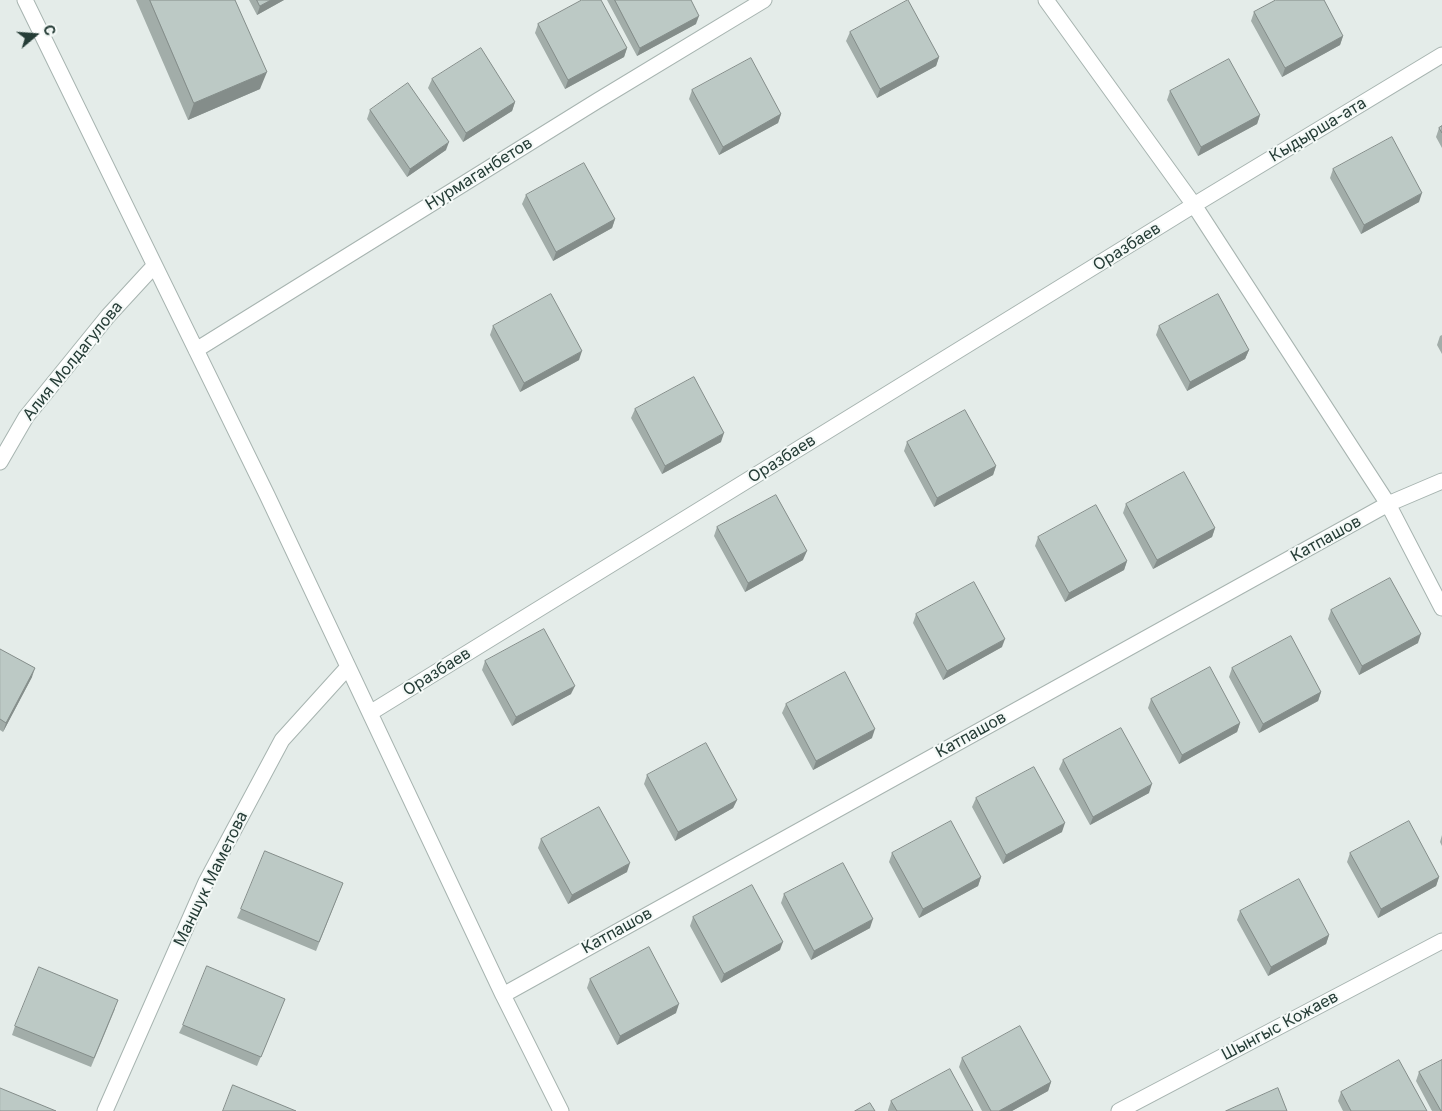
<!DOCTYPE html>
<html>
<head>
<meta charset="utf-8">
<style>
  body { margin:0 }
  #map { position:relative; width:1442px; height:1111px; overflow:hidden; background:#e4ece9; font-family:Inter,sans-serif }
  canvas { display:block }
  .north { position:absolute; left:10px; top:10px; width:50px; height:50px; -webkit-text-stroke:4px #f4f9f7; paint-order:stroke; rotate:72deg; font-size:14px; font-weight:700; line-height:20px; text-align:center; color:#253c36 }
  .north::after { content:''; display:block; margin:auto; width:18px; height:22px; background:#253c36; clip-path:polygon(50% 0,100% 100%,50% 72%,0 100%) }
</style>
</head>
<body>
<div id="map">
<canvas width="1442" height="1111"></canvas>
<div class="north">С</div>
</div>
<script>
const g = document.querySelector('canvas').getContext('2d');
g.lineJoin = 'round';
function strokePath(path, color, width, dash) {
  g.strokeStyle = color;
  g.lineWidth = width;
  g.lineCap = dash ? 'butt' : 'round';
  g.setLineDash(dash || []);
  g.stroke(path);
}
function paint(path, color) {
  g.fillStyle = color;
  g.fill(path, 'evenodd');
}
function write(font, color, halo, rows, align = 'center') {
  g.font = font + ' Inter,sans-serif';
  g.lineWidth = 4;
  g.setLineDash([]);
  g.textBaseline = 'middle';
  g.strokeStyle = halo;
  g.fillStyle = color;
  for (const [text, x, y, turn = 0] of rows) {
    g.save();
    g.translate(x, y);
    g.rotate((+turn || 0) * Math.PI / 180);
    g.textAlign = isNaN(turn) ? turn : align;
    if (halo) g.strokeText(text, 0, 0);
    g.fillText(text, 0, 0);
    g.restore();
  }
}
const street = new Path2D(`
  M 25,0 L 267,495 L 503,995 L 561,1111
  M 1046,0 L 1194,205 L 1388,504 L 1442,608
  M 196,350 L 597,101 L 764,0
  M 0,462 L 26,417 L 108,316 L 154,266
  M 370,713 L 1194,205 L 1442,55
  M 503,995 L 1388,504 L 1442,481
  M 105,1111 L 206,882 L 282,740 L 348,667
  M 1119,1111 L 1442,941`);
strokePath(street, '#a7b4b0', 17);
strokePath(street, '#fff', 15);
paint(new Path2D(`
  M 136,0 L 235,0 L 260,89 L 188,120 Z
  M 249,0 L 284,0 L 257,15 Z
  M 607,0 L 691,0 L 696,24 L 637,56 Z
  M 1254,12 L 1343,36 L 1340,45 L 1282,77 L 1251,21 Z
  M 538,24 L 627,48 L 624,57 L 565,89 L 535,33 Z
  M 850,32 L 939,57 L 936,66 L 877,98 L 846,41 Z
  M 432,79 L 515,102 L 512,111 L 463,142 L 428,88 Z
  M 692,90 L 781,114 L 778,123 L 719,155 L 689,99 Z
  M 1170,91 L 1260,115 L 1257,124 L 1198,156 L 1167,100 Z
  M 370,110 L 446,150 L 407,177 L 367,119 Z
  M 1442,126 L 1442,148 L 1436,137 L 1439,128 Z
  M 1333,169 L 1419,202 L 1361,234 L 1330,178 Z
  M 526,195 L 615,219 L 612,228 L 553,261 L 522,204 Z
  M 493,326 L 579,360 L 520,392 L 490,335 Z
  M 1159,326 L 1249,350 L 1245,359 L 1187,391 L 1156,335 Z
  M 1442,335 L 1442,354 L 1437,345 L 1440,336 Z
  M 635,409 L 721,442 L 662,474 L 631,418 Z
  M 907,442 L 996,466 L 993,475 L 934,507 L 904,451 Z
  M 1126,504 L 1215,528 L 1212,537 L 1153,569 L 1123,513 Z
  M 717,527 L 803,560 L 745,592 L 714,536 Z
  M 1038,537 L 1127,561 L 1124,570 L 1065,602 L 1035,546 Z
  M 1331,610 L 1418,643 L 1359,675 L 1328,619 Z
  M 916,614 L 1002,647 L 943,680 L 913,623 Z
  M 0,649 L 32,677 L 3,732 L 0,730 Z
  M 485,661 L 571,694 L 512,726 L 482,670 Z
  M 1232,668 L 1321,692 L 1318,701 L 1259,733 L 1229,677 Z
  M 1151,699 L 1240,723 L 1237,732 L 1179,764 L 1148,708 Z
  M 786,704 L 872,738 L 813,770 L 782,713 Z
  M 1063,760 L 1149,793 L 1090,825 L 1059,769 Z
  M 647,775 L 737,800 L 733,808 L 675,841 L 644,784 Z
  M 976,798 L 1062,832 L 1003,864 L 972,807 Z
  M 1442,835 L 1442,846 L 1440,842 Z
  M 541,839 L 627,872 L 568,904 L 538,848 Z
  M 892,853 L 981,877 L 978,886 L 919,918 L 889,862 Z
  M 1350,853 L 1439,877 L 1436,886 L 1378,918 L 1347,862 Z
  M 343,883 L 316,951 L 237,918 L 241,909 Z
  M 784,894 L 870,928 L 811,960 L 781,903 Z
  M 1240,911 L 1329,935 L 1326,944 L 1268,976 L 1237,920 Z
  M 693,917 L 780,950 L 721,983 L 690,926 Z
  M 590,979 L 676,1013 L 617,1045 L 587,988 Z
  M 285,999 L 257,1066 L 179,1033 L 183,1025 Z
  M 115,1009 L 91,1067 L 12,1035 L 15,1026 Z
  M 962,1058 L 1051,1082 L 1048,1091 L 1012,1111 L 982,1111 L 959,1067 Z
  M 1419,1072 L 1442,1111 L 1432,1111 L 1416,1081 Z
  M 1341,1092 L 1427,1111 L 1343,1111 L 1338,1101 Z
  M 891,1101 L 973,1111 L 888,1111 L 888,1110 Z`), '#a2ada9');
paint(new Path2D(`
  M 271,0 L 284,0 L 257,15 L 260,6 Z
  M 699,16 L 696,24 L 637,56 L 640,48 Z
  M 1343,36 L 1340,45 L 1282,77 L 1285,68 Z
  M 627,48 L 624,57 L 565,89 L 568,80 Z
  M 939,57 L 936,66 L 877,98 L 880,89 Z
  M 267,72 L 260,89 L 188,120 L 194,103 Z
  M 515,102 L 512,111 L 463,142 L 466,133 Z
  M 781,114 L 778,123 L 719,155 L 723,147 Z
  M 1260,115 L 1257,124 L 1198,156 L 1201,147 Z
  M 449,142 L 446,150 L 407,177 L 410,169 Z
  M 1422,193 L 1419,202 L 1361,234 L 1364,225 Z
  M 615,219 L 612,228 L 553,261 L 556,252 Z
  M 1249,350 L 1245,359 L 1187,391 L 1190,382 Z
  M 582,351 L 579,360 L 520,392 L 524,383 Z
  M 724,433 L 721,442 L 662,474 L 665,466 Z
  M 996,466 L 993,475 L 934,507 L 937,498 Z
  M 1215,528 L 1212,537 L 1153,569 L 1157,560 Z
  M 807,551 L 803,560 L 745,592 L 748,583 Z
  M 1127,561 L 1124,570 L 1065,602 L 1069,593 Z
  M 1421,634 L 1418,643 L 1359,675 L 1362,666 Z
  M 1005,639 L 1002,647 L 943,680 L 947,671 Z
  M 35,668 L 32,677 L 3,732 L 6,723 Z
  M 575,686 L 571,694 L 512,726 L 516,717 Z
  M 1321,692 L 1318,701 L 1259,733 L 1263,724 Z
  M 1240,723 L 1237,732 L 1179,764 L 1182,755 Z
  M 875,729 L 872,738 L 813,770 L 816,761 Z
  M 1152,784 L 1149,793 L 1090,825 L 1093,817 Z
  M 737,800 L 733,808 L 675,841 L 678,832 Z
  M 1065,823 L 1062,832 L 1003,864 L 1006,855 Z
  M 630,863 L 627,872 L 568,904 L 572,895 Z
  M 981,877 L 978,886 L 919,918 L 923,909 Z
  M 1439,877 L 1436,886 L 1378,918 L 1381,909 Z
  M 873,919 L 870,928 L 811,960 L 814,951 Z
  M 1329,935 L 1326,944 L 1268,976 L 1271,967 Z
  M 783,942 L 780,950 L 721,983 L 724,974 Z
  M 679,1004 L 676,1013 L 617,1045 L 620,1036 Z
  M 1051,1082 L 1048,1091 L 1012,1111 L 999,1111 Z`), '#848d8a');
const building = new Path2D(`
  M 150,0 L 235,0 L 267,72 L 194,103 Z
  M 257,0 L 271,0 L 260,6 Z
  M 582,0 L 601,0 L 627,48 L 568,80 L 538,24 Z
  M 615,0 L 691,0 L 699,16 L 640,48 Z
  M 908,0 L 939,57 L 880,89 L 850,32 Z
  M 1276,0 L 1324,0 L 1343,36 L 1285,68 L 1254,12 Z
  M 481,48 L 515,102 L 466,133 L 432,79 Z
  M 751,58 L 781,114 L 723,147 L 692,90 Z
  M 1229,59 L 1260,115 L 1201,147 L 1170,91 Z
  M 408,83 L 449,142 L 410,169 L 370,110 Z
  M 1442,126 L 1442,133 L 1439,128 Z
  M 1392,137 L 1422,193 L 1364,225 L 1333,169 Z
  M 584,163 L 615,219 L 556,252 L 526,195 Z
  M 551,294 L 582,351 L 524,383 L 493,326 Z
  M 1218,294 L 1249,350 L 1190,382 L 1159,326 Z
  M 694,377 L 724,433 L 665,466 L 635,409 Z
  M 965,410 L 996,466 L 937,498 L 907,442 Z
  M 1184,472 L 1215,528 L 1157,560 L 1126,504 Z
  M 776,495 L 807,551 L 748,583 L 717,527 Z
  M 1096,505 L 1127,561 L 1069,593 L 1038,537 Z
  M 1390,578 L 1421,634 L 1362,666 L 1331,610 Z
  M 974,582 L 1005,639 L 947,671 L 916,614 Z
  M 544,629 L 575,686 L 516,717 L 485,661 Z
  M 1291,636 L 1321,692 L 1263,724 L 1232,668 Z
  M 0,649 L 35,668 L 6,723 L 0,719 Z
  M 1210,667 L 1240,723 L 1182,755 L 1151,699 Z
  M 845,672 L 875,729 L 816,761 L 786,704 Z
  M 1121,728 L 1152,784 L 1093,817 L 1063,760 Z
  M 706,743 L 737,800 L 678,832 L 647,775 Z
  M 1034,767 L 1065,823 L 1006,855 L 976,798 Z
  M 599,807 L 630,863 L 572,895 L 541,839 Z
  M 951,821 L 981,877 L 923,909 L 892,853 Z
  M 1409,821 L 1439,877 L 1381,909 L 1350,853 Z
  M 265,851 L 343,883 L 319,942 L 241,909 Z
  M 843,863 L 873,919 L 814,951 L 784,894 Z
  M 1299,879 L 1329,935 L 1271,967 L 1240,911 Z
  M 752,885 L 783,942 L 724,974 L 693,917 Z
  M 649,947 L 679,1004 L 620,1036 L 590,979 Z
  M 207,966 L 285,999 L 261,1057 L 183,1025 Z
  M 39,967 L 118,1000 L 94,1058 L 15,1026 Z
  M 1020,1026 L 1051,1082 L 999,1111 L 991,1111 L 962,1058 Z
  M 1399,1060 L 1427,1111 L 1351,1111 L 1341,1092 Z
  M 1442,1060 L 1442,1111 L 1441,1111 L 1419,1072 Z
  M 950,1069 L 973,1111 L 897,1111 L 891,1101 Z
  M 233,1085 L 296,1111 L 223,1111 Z
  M 0,1088 L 56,1111 L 0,1111 Z
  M 1278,1088 L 1287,1111 L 1226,1111 Z
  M 870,1103 L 875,1111 L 855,1111 Z`);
paint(building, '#bcc9c5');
strokePath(building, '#848d8a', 1);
write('16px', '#253c36', '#f4f9f7', [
  ["Кыдырша-ата",1318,130,-31],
  ["Нурмаганбетов",479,174,-32],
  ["Оразбаев",1127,247,-32],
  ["Алия Молдагулова",73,361,-51],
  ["Оразбаев",782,459,-32],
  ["Катпашов",1326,539,-29],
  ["Оразбаев",437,672,-32],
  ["Катпашов",971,735,-29],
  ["Маншук Маметова",211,879,-64],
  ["Катпашов",617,931,-29],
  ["Шынгыс Кожаев",1280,1026,-28]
]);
</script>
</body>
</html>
